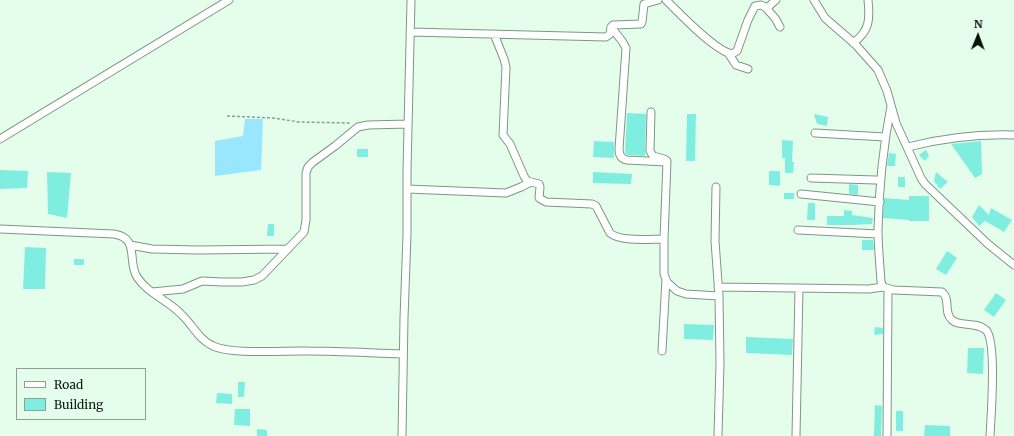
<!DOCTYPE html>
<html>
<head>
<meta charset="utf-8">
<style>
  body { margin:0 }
  #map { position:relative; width:1014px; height:436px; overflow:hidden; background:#e4feeb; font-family:Merriweather,serif }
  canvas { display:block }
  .legend { position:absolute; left:16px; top:368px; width:130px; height:52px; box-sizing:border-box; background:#e4feeb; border:1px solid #8ca092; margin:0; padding:5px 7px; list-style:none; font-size:12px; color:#09140c }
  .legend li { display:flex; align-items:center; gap:8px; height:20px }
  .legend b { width:20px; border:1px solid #8ca092 }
  .north { position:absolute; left:958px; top:16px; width:40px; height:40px; -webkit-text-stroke:3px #e4feeb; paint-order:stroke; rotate:1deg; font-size:11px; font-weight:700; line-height:16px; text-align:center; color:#09140c }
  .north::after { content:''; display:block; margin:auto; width:14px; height:18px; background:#09140c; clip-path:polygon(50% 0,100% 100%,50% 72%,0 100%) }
</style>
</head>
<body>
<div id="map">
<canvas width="1014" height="436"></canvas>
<ul class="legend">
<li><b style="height:5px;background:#fff"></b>Road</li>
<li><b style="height:11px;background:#7feee1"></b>Building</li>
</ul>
<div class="north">N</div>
</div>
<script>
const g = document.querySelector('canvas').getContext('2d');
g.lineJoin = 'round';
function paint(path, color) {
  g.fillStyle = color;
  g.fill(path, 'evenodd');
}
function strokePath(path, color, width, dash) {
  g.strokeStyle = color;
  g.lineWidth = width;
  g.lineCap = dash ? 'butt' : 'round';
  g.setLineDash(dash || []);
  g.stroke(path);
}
paint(new Path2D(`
  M 245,119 L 263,119 L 261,170 L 215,176 L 215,141 L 243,136 Z`), '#98e7fe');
paint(new Path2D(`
  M 627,113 L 646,114 L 645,156 L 628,155 L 625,153 Z
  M 687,114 L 696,114 L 695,161 L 686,161 Z
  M 814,114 L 828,117 L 827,126 L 817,124 Z
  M 782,140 L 793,141 L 792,162 L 794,162 L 793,173 L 785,173 L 785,158 L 782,158 Z
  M 594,141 L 614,142 L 614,158 L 593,157 Z
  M 981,141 L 982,174 L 975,178 L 951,144 Z
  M 357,149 L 368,149 L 368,157 L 357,157 Z
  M 926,150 L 929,156 L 925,161 L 919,155 Z
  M 889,153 L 896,154 L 895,166 L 887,166 Z
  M 0,170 L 28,171 L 27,188 L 0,189 Z
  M 769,171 L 780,171 L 780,186 L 769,185 Z
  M 47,172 L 71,173 L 67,218 L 48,214 Z
  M 593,172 L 632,174 L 631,184 L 593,183 Z
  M 936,172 L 948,182 L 940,189 L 934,181 Z
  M 898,177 L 905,177 L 905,187 L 898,187 Z
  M 849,184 L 858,185 L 858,195 L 849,194 Z
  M 784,193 L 794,193 L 794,199 L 784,199 Z
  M 909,196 L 929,196 L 929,221 L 909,221 L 909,220 L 883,218 L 884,198 L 909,200 Z
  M 808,203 L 815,203 L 815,220 L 807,220 Z
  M 979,205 L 989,215 L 991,208 L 1012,220 L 1004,232 L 985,221 L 979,226 L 972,217 Z
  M 844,210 L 852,211 L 852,215 L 873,218 L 872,224 L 852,225 L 827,225 L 827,216 L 844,216 Z
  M 268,224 L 274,224 L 274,236 L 267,236 Z
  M 862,240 L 873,240 L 874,250 L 862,250 Z
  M 25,247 L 46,248 L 45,289 L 23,289 Z
  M 947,251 L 957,258 L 946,275 L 936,269 Z
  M 74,259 L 84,259 L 84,265 L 74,265 Z
  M 996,293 L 1006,300 L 994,317 L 984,310 Z
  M 684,324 L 714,325 L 713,340 L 684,339 Z
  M 875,327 L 883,328 L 883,334 L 874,335 Z
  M 746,337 L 793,339 L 792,355 L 746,353 Z
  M 968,348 L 984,348 L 983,374 L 967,373 Z
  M 238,382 L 245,382 L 244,397 L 238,397 Z
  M 217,393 L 232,394 L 232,404 L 216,403 Z
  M 875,405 L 882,406 L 881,436 L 874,436 Z
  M 235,409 L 250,409 L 250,426 L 234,425 Z
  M 896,411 L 903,411 L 903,431 L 896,431 Z
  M 925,425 L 950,426 L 950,436 L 924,436 Z
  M 257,429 L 267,430 L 267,436 L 257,436 Z`), '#7feee1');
const minor = new Path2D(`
  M 666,0 C 679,13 715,51 732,54 L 737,51 L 748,20 L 755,6 L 761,5 L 767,8 L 776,0
  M 814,0 L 825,18 L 855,44 L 878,70 L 887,91 L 896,123 L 921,178 L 925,184 L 988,244 L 1014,265
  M 766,8 L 775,18 L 780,27
  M 611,27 L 622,41 L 626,48 L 619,149 C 619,155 621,159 627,160 L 666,162
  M 410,32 L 606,37 L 610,34 L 611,27 L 613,25 L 641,24 L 642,22 L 644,4 L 658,0
  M 494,34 L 504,59 L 506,67 L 503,135 L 510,144 L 524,176 L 527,181 L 539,184 L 540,187 L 539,198 L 546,202 L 592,204 L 596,206 L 610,233 C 620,242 650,239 664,239
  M 853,43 C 870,31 870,19 868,0
  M 729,54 L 736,65 L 748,69
  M 891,106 C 883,147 879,188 878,230 C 878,247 880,265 881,282 L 883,287 L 894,290 L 942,292 C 951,299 943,312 952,320 C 959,327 976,321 986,330 C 997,341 991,417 990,436
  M 651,112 L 650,151 L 653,156 L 664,159 L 667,161 L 664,239 L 664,274 L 667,282 L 677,291 L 686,294 L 719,296
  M 815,133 L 885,137
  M 0,139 L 229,0
  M 908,147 C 943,138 977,134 1014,135
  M 811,178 L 876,180
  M 716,187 L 715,241 L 719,296 L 720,363 L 718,436
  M 407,189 L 506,193 L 521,187 L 531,182
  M 801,194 L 880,202
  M 0,229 L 114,234 C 140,238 127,261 137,277 C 148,294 168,300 181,314 C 192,324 199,340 213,346 C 232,355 285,350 309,351 C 340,351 371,353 403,354
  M 798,230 L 878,234
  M 130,245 L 152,249 L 198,250 L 288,249
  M 718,287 L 869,289 L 883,287
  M 152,292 L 183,289 L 202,281 L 222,282 L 242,282 L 254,280 L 262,276 L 304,232 L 306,220 L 306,173 L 308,167 L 313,162 L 335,146 L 358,127 L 368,125 L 408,124
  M 662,351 L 666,279
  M 402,436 L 404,318 L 407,235 L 407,171 L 411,0
  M 796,436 L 799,288
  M 887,436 L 888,289`);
strokePath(minor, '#7b9883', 9);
strokePath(new Path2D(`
  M 227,116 L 273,118 L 299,122 L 350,123`), '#8b9f90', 1.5, [3, 2]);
strokePath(minor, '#fff', 7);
</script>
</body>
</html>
